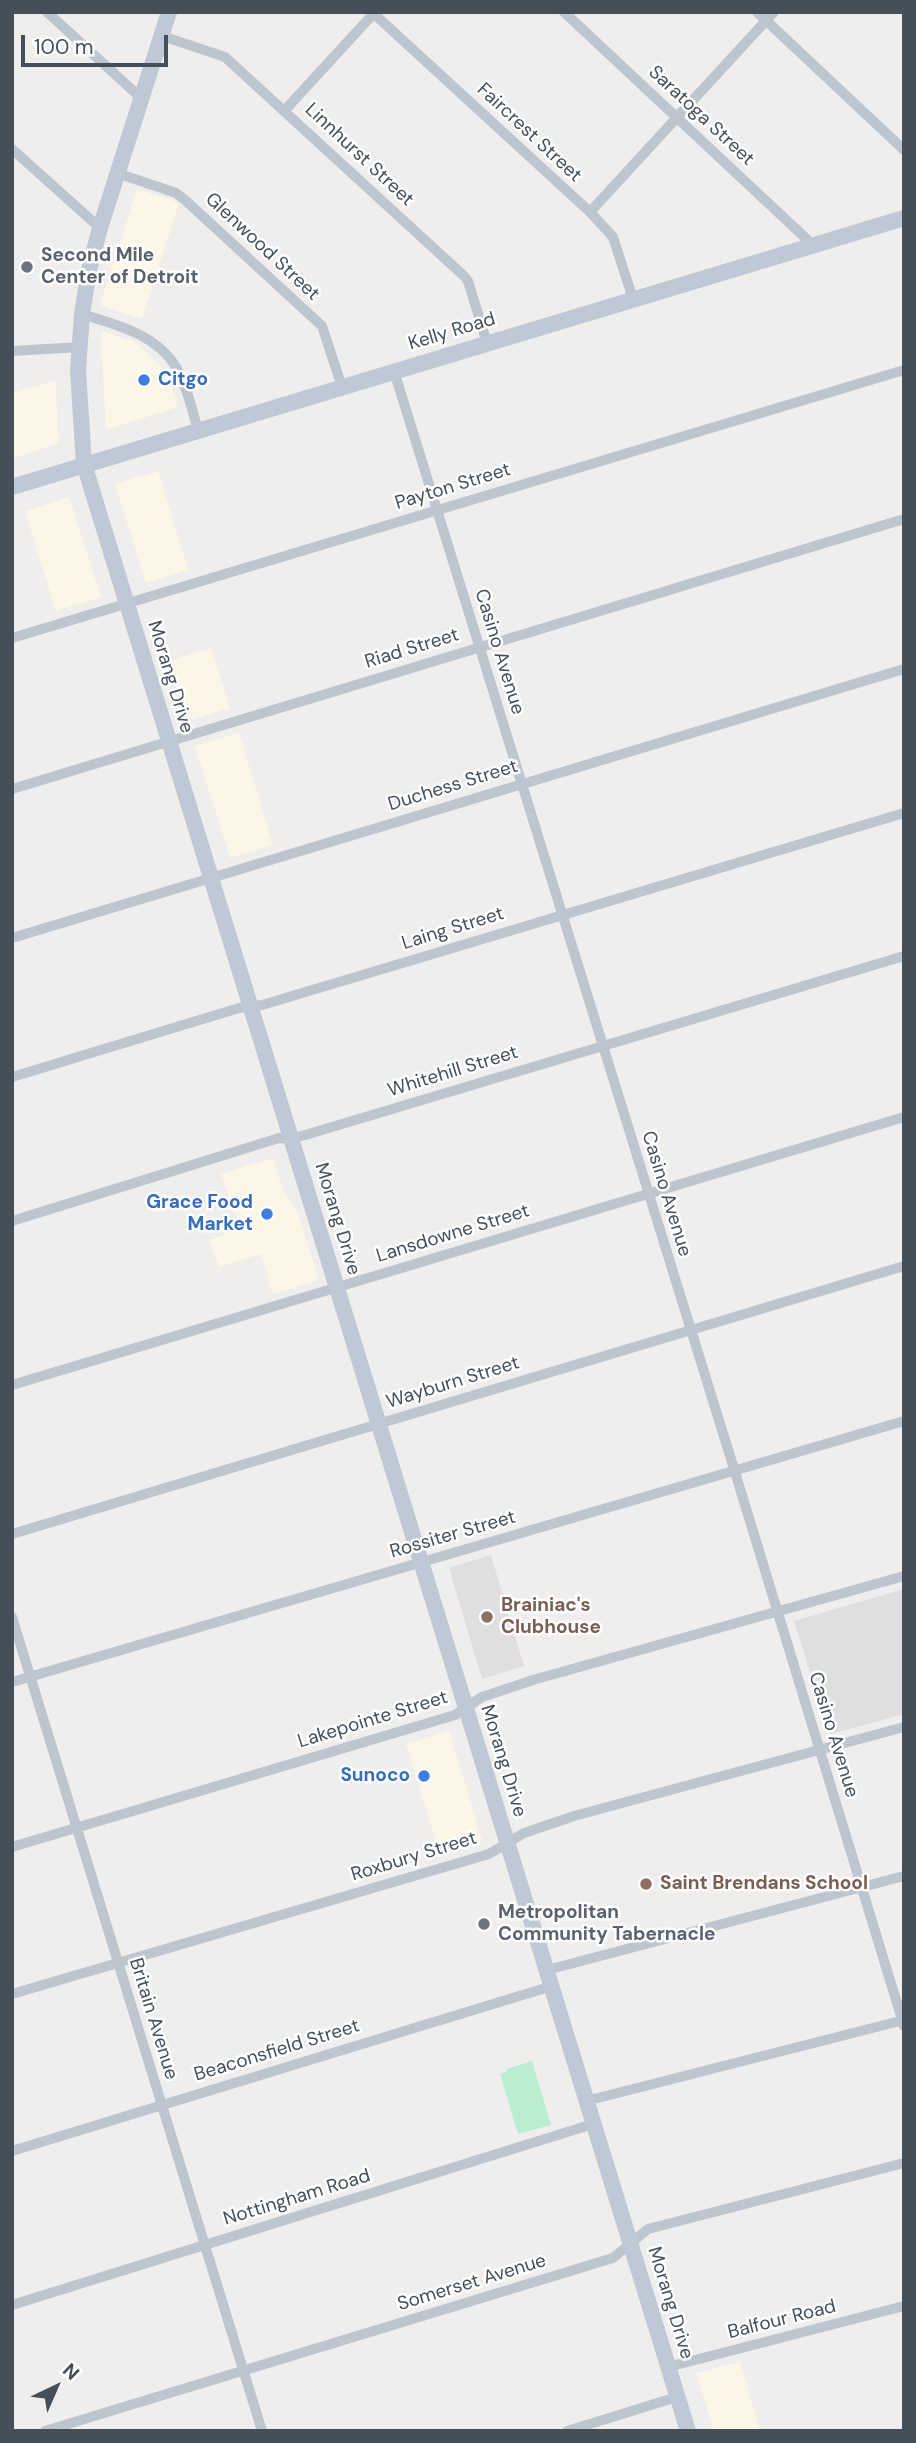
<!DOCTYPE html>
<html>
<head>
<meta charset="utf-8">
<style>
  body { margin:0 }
  #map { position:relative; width:916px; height:2443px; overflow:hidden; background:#f0eded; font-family:"DM Sans",sans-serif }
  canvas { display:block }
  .frame { position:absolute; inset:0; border:14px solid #454f5a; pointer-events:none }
  .north { position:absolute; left:21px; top:2352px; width:70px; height:70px; -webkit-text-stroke:5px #fff; paint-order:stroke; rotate:44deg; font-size:19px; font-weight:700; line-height:28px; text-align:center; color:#454f5a }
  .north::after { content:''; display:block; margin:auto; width:24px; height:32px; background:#454f5a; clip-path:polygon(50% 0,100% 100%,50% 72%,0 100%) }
  .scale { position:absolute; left:21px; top:35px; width:147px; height:32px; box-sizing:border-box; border:4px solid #454f5a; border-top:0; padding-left:9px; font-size:21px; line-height:24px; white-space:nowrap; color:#454f5a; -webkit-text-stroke:5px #fff; paint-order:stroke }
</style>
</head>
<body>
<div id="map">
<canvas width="916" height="2443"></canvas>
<div class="frame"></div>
<div class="north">N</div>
<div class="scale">100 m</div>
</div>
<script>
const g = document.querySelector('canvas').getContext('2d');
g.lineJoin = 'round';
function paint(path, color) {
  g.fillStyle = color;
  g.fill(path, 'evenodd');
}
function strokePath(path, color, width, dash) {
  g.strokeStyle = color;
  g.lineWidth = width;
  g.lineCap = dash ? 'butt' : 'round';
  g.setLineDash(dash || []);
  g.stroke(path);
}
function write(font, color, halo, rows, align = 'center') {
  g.font = font + ' "DM Sans",sans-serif';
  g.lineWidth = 5;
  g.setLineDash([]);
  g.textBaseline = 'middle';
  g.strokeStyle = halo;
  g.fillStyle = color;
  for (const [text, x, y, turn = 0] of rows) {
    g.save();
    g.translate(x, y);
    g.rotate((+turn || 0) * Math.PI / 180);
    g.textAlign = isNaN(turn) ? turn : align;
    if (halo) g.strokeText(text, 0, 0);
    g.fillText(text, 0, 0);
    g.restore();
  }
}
paint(new Path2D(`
  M 137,189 L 179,203 L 142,319 L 100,305 Z
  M 101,331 L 134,341 L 168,374 L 178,407 L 106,430 Z
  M 56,381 L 58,443 L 12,459 L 12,393 Z
  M 158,471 L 188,570 L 146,583 L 115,484 Z
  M 69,497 L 101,597 L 56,611 L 25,511 Z
  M 211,648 L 230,708 L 187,721 L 169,661 Z
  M 239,733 L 273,845 L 230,858 L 195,746 Z
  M 273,1158 L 283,1191 L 297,1210 L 319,1280 L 273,1294 L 261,1254 L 219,1267 L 209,1240 L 240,1229 L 221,1174 Z
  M 449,1731 L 482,1840 L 440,1853 L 406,1744 Z
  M 740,2362 L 760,2431 L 714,2431 L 696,2373 Z`), '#fbf6e5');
paint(new Path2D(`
  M 491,1555 L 524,1666 L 482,1679 L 449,1568 Z
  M 904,1589 L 904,1714 L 831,1734 L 829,1732 L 794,1621 Z`), '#e1dedf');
paint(new Path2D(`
  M 532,2061 L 551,2125 L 518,2134 L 500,2074 L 506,2072 L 507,2069 Z`), '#bbeed1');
strokePath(new Path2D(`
  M 47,12 L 141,98
  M 372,12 L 590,212 L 613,237 L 633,299
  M 564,12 L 813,245
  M 757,12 L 904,150
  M 162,36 L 225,57 L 464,276 L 468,281 L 487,343
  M 285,110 L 375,12
  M 12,149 L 100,228
  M 117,173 L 176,193 L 185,200 L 322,326 L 342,387
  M 590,212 L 774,12
  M 82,314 C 117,325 156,334 176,367 C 187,386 192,410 198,430
  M 12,351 L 80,347
  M 394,371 L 731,1459 L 904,2026
  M 12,638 L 904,370
  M 12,789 L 904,519
  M 12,938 L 904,669
  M 12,1077 L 239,1008 L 262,1005 L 904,813
  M 12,1221 L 279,1138 L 291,1139 L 312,1133 L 904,956
  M 12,1385 L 904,1117
  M 12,1534 L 904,1266
  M 12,1617 L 262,2431
  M 12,1682 L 904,1421
  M 12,1847 L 455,1715 L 482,1697 L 533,1680 L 904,1576
  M 547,1970 L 904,1876
  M 12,1994 L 489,1854 L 524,1833 L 574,1816 L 904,1727
  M 586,2101 L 904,2020
  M 12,2151 L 552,1986
  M 12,2305 L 593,2124
  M 668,2367 L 904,2306
  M 45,2431 L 613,2258 L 648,2229 L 904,2163
  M 567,2431 L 677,2397`), '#bdc6cf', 10);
strokePath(new Path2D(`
  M 169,12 L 100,228 L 89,270 L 82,314 L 78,370 L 84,464 L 688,2431
  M 12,487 L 904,218`), '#bfc9d6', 16);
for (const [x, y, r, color] of [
  [27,267,7,"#6b7280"],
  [144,380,7,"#3f7fe0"],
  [267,1214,7,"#3f7fe0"],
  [487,1617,7,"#8d6e63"],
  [424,1776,7,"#3f7fe0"],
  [646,1884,7,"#8d6e63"],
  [484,1924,7,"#6b7280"]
]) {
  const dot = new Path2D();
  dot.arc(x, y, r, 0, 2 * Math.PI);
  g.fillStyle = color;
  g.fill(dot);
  strokePath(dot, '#fff', 2.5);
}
write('19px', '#454f5a', '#fff', [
  ["Saratoga Street",701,116,43],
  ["Faircrest Street",529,133,43],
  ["Linnhurst Street",359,155,43],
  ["Glenwood Street",262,247,43],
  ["Kelly Road",452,332,-17],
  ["Payton Street",453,487,-17],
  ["Riad Street",412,649,-17],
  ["Casino Avenue",499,652,73],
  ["Morang Drive",170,677,73],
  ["Duchess Street",453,786,-17],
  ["Laing Street",453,929,-17],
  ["Whitehill Street",453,1072,-17],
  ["Casino Avenue",666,1194,73],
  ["Morang Drive",337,1219,73],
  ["Lansdowne Street",453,1234,-17],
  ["Wayburn Street",453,1383,-17],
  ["Rossiter Street",453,1535,-16],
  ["Lakepointe Street",373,1720,-17],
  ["Casino Avenue",833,1735,73],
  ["Morang Drive",503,1761,73],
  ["Roxbury Street",414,1857,-17],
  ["Britain Avenue",153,2019,73],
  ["Beaconsfield Street",277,2051,-17],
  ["Nottingham Road",297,2198,-17],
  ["Somerset Avenue",472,2283,-17],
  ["Morang Drive",670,2303,73],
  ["Balfour Road",782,2320,-14]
]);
write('bold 19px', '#5b616d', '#fff', [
  ["Second Mile",41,256],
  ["Center of Detroit",41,278],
  ["Metropolitan",498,1913],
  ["Community Tabernacle",498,1935]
], 'left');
write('bold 19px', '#366cbe', '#fff', [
  ["Citgo",158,380,"left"],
  ["Grace Food",253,1203],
  ["Market",253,1225],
  ["Sunoco",410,1776]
], 'right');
write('bold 19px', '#785e54', '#fff', [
  ["Brainiac's",501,1606],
  ["Clubhouse",501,1628],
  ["Saint Brendans School",660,1884]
], 'left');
</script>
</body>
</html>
